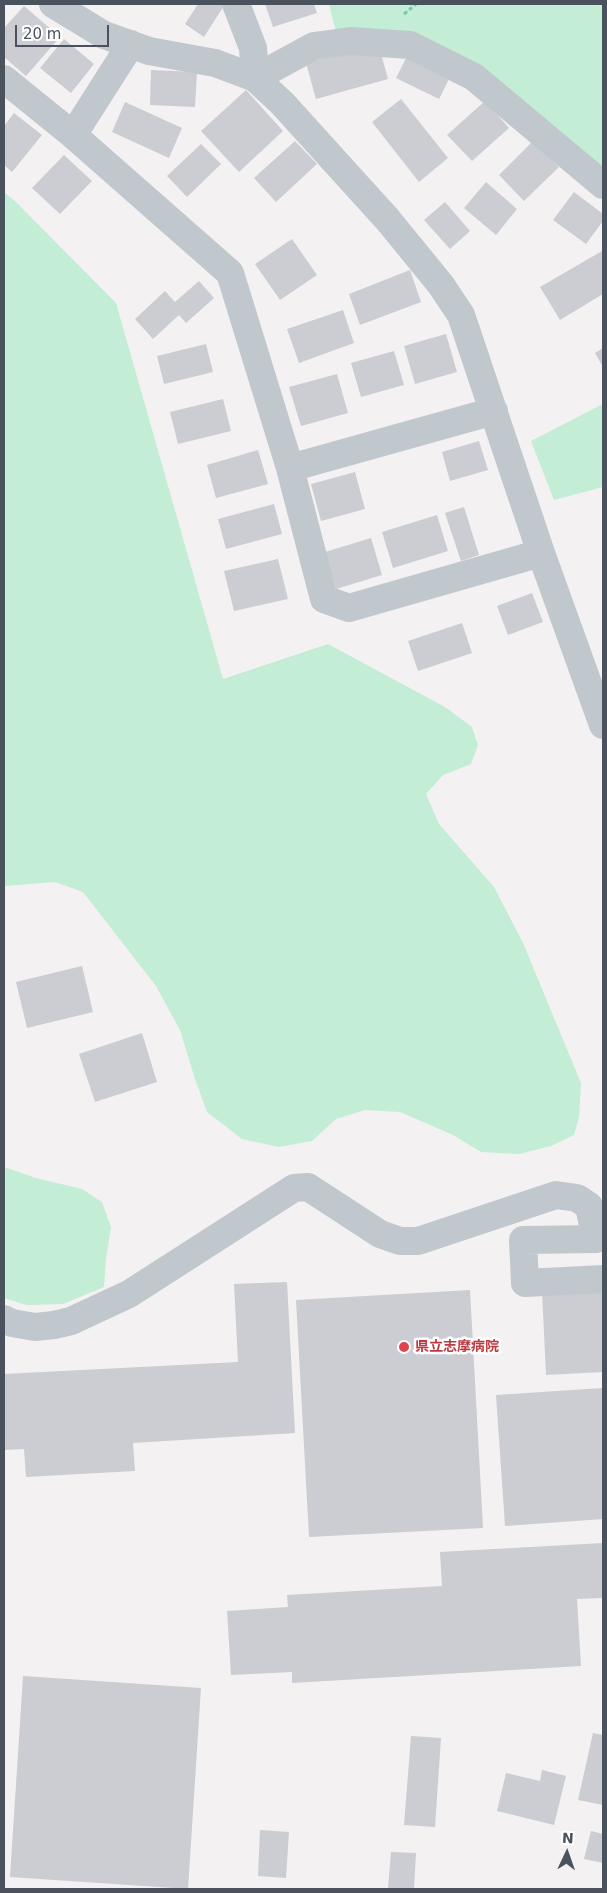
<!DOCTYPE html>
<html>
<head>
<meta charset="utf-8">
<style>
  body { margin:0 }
  #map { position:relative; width:607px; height:1893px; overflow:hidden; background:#f3f1f1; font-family:"DejaVu Sans",sans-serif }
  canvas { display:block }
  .frame { position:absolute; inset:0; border:5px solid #4a535d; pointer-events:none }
  .north { position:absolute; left:542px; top:1828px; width:50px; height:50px; -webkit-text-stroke:4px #fff; paint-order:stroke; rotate:3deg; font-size:14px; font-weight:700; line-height:20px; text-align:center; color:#4a535d }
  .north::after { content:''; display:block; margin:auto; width:18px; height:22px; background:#4a535d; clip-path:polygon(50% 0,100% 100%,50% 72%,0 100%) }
  .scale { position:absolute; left:15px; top:25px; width:94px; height:22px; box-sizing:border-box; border:2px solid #4a535d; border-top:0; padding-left:6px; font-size:15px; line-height:18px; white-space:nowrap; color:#4a535d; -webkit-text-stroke:4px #fff; paint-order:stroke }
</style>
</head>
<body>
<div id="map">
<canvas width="607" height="1893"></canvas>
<div class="frame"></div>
<div class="north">N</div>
<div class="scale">20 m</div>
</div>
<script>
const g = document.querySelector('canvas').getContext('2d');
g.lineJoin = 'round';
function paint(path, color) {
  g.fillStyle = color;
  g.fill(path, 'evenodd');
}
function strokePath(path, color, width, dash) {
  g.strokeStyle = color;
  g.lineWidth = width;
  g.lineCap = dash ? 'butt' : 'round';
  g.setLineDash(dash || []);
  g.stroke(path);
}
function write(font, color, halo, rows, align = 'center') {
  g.font = font + ' "DejaVu Sans","Noto Sans JP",sans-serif';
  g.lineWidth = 5;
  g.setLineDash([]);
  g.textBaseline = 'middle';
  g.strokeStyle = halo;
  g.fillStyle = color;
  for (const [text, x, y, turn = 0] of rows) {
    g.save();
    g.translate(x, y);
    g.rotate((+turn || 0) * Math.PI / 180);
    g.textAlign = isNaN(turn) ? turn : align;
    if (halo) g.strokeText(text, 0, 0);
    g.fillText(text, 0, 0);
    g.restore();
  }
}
paint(new Path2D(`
  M 329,4 L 603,4 L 603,193 L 477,70 L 336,32 Z
  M 4,192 L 17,203 L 116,303 L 223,679 L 328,644 L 445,707 L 472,727 L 478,745 L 471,764 L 443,775 L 426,794 L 439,824 L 494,887 L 523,943 L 581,1083 L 579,1117 L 574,1135 L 551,1146 L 519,1154 L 481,1152 L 453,1135 L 400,1112 L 365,1110 L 336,1119 L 312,1141 L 279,1147 L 242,1139 L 207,1112 L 195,1079 L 180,1030 L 156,986 L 83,892 L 55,882 L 4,886 Z
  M 603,404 L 603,487 L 554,500 L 531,441 Z
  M 4,1167 L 36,1178 L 82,1189 L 102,1202 L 111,1227 L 106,1259 L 104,1287 L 63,1304 L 26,1305 L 4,1298 Z`), '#c3edd4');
paint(new Path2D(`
  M 198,4 L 225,4 L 204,37 L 185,24 Z
  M 265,4 L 314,4 L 317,13 L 273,27 Z
  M 24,6 L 60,37 L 26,76 L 4,57 L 4,28 Z
  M 64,39 L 94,64 L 71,93 L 40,68 Z
  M 378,43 L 388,79 L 316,99 L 306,63 Z
  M 409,52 L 452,73 L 439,99 L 396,78 Z
  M 151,70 L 197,72 L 195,107 L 150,105 Z
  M 246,90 L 283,131 L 239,172 L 201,131 Z
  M 401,99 L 448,158 L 419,182 L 372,122 Z
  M 485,101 L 509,128 L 472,161 L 447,135 Z
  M 125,102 L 182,128 L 169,158 L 112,132 Z
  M 14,113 L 42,135 L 12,172 L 4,165 L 4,126 Z
  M 295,141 L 317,164 L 276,202 L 254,178 Z
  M 533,141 L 559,167 L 524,201 L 499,175 Z
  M 201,144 L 221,164 L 187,197 L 167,176 Z
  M 64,155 L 92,181 L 60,214 L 32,188 Z
  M 486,182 L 517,209 L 496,235 L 464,208 Z
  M 574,192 L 603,214 L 603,221 L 586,244 L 553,220 Z
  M 445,202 L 470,231 L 450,249 L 424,220 Z
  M 292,239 L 317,275 L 280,300 L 255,264 Z
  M 602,251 L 603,253 L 603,294 L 560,320 L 540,287 Z
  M 410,270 L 421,302 L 360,325 L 349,294 Z
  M 199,281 L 214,298 L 186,323 L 179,315 L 153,339 L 135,319 L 165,291 L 175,302 Z
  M 343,310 L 354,343 L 299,363 L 287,329 Z
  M 446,334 L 457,372 L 415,384 L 404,346 Z
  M 206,344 L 213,372 L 164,384 L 157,356 Z
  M 603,348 L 603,367 L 595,353 Z
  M 394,351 L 404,385 L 361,397 L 351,363 Z
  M 337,374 L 348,413 L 301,426 L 289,387 Z
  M 223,399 L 231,431 L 178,444 L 170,412 Z
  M 479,441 L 488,470 L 450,481 L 442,452 Z
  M 258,450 L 268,484 L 216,498 L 207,465 Z
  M 355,472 L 365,509 L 321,521 L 311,484 Z
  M 274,504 L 282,534 L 226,549 L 218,519 Z
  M 464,507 L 479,555 L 461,561 L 445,513 Z
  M 437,515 L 448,551 L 393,568 L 382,532 Z
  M 371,538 L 382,575 L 336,589 L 325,552 Z
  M 278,559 L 288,599 L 234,611 L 224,571 Z
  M 532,593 L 543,622 L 508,635 L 497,606 Z
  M 462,623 L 472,653 L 418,671 L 408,641 Z
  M 82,966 L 93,1012 L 27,1028 L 16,982 Z
  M 142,1033 L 157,1082 L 95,1102 L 79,1054 Z
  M 287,1282 L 295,1433 L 133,1443 L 135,1471 L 26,1477 L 24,1449 L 4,1450 L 4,1374 L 238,1362 L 234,1284 Z
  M 603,1287 L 603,1372 L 546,1375 L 542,1291 Z
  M 470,1290 L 483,1528 L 309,1537 L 296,1300 Z
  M 603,1388 L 603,1519 L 505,1526 L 496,1395 Z
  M 603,1543 L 603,1598 L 577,1599 L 581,1666 L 292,1683 L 292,1672 L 231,1675 L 227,1611 L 288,1607 L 287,1595 L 442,1586 L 440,1552 Z
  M 23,1676 L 201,1688 L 188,1889 L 10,1877 Z
  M 593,1733 L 603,1735 L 603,1805 L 578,1800 Z
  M 411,1736 L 441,1738 L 435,1827 L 404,1825 Z
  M 542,1770 L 566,1776 L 554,1825 L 497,1811 L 506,1773 L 540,1781 Z
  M 260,1830 L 289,1832 L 286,1878 L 258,1876 Z
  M 591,1831 L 603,1834 L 603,1863 L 584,1859 Z
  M 391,1852 L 416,1853 L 414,1889 L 388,1888 Z`), '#cbcdd3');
strokePath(new Path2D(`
  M 404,14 L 416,4`), '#7dc9a5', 3, [4, 2.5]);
strokePath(new Path2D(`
  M 53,4 L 104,35 L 149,51 L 215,63 L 255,78 L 282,103 L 388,220 L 441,285 L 461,315 L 541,553 L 603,725
  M 236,4 L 253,48 L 255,78 L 314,46 L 351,41 L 410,45 L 474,77 L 603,185
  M 4,79 L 73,135 L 230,273 L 290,468 L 324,599 L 349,608 L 541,553
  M 73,135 L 131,44
  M 290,468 L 494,411
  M 4,1319 L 12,1323 L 35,1327 L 54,1325 L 71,1321 L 129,1294 L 294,1188 L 308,1187 L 380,1234 L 400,1241 L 418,1241 L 556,1195 L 577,1198 L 589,1206 L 596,1239 L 523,1240 L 525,1283 L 603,1279`), '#c0c8ce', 28);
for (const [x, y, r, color] of [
  [404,1347,6,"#e0444e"]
]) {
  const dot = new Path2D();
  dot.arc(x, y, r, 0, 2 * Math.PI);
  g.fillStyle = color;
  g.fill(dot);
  strokePath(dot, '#fff', 2);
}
write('bold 14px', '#be3a42', '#fff', [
  ["県立志摩病院",415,1347]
], 'left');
</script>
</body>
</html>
